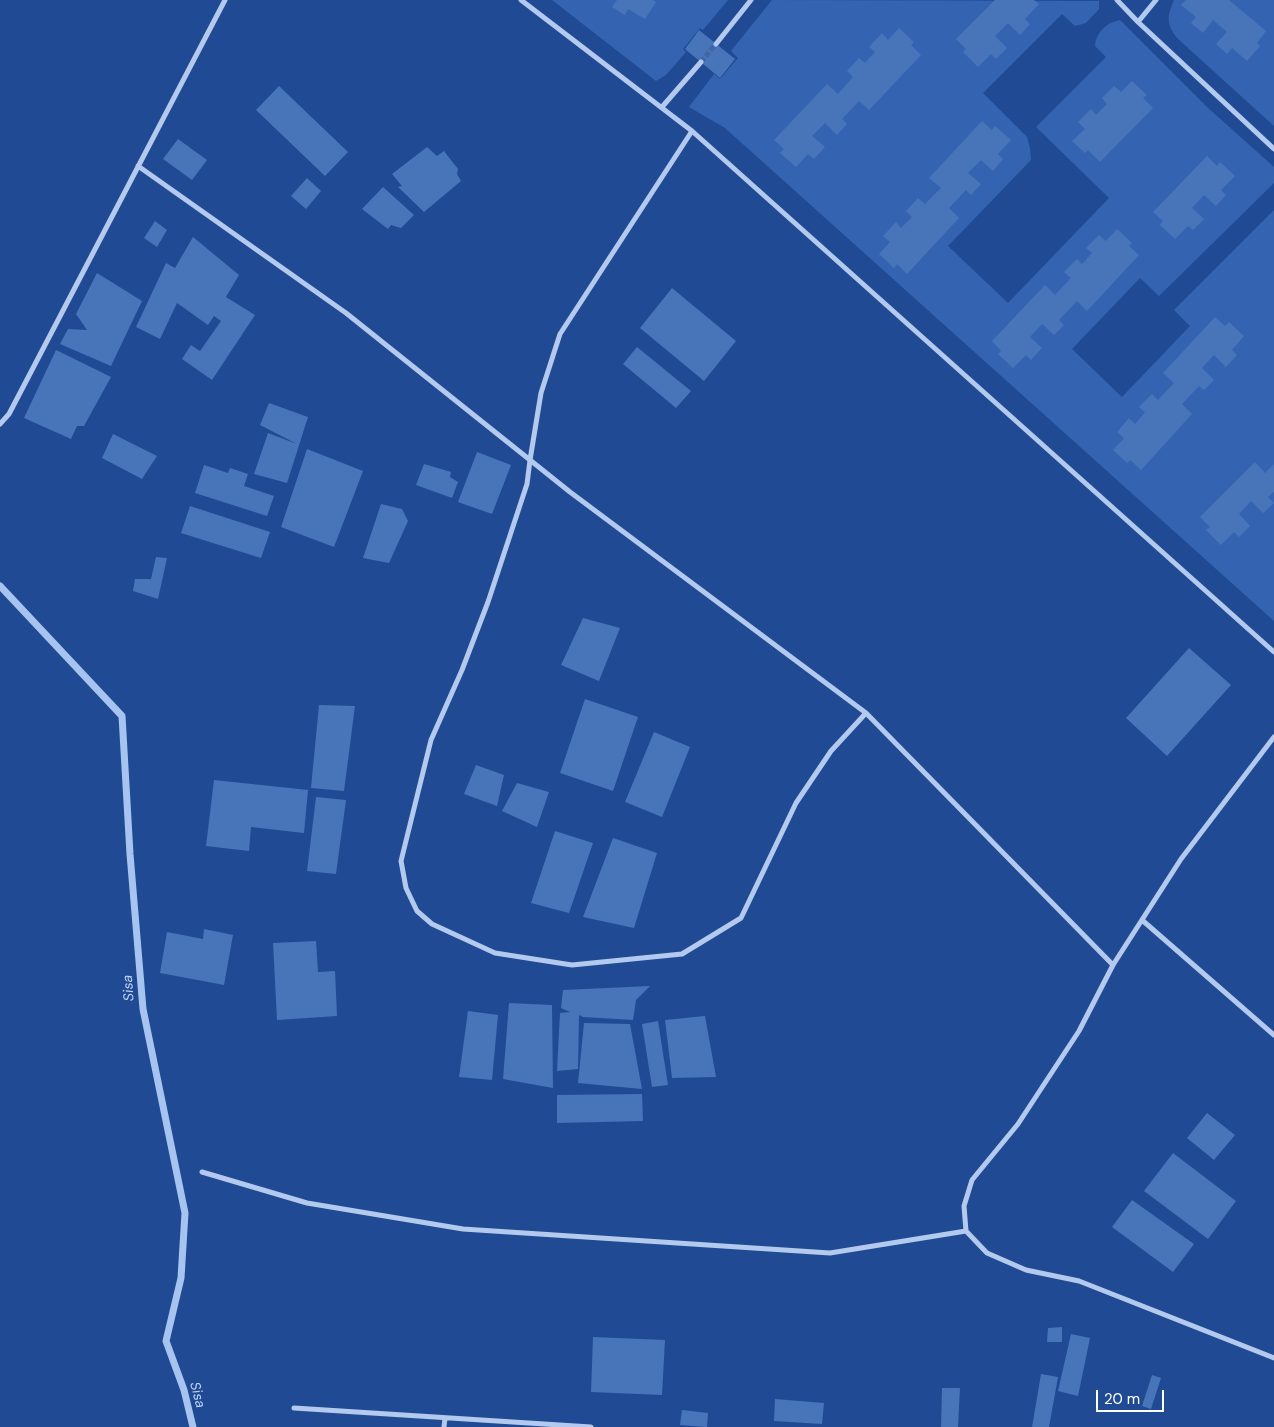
<!DOCTYPE html>
<html>
<head>
<meta charset="utf-8">
<style>
  body { margin:0 }
  #map { position:relative; width:1274px; height:1427px; overflow:hidden; background:#204b94; font-family:"DM Sans",sans-serif }
  canvas { display:block }
  .scale { position:absolute; left:1096px; top:1390px; width:68px; height:22px; box-sizing:border-box; border:2px solid #fff; border-top:0; padding-left:6px; font-size:15px; line-height:18px; white-space:nowrap; color:#fff; -webkit-text-stroke:4px #204b94; paint-order:stroke }
</style>
</head>
<body>
<div id="map">
<canvas width="1274" height="1427"></canvas>
<div class="scale">20 m</div>
</div>
<script>
const g = document.querySelector('canvas').getContext('2d');
g.lineJoin = 'round';
function paint(path, color) {
  g.fillStyle = color;
  g.fill(path, 'evenodd');
}
function strokePath(path, color, width, dash) {
  g.strokeStyle = color;
  g.lineWidth = width;
  g.lineCap = dash ? 'butt' : 'round';
  g.setLineDash(dash || []);
  g.stroke(path);
}
function write(font, color, halo, rows, align = 'center') {
  g.font = font + ' "DM Sans",sans-serif';
  g.lineWidth = 5;
  g.setLineDash([]);
  g.textBaseline = 'middle';
  g.strokeStyle = halo;
  g.fillStyle = color;
  for (const [text, x, y, turn = 0] of rows) {
    g.save();
    g.translate(x, y);
    g.rotate((+turn || 0) * Math.PI / 180);
    g.textAlign = isNaN(turn) ? turn : align;
    if (halo) g.strokeText(text, 0, 0);
    g.fillText(text, 0, 0);
    g.restore();
  }
}
paint(new Path2D(`
  M 552,0 L 728,0 L 703,30 L 700,28 L 683,49 L 686,52 L 666,75 L 656,81 Z
  M 772,0 L 1099,1 L 1099,9 L 1086,23 L 1075,26 L 1062,14 L 983,93 L 1027,137 L 1030,148 L 1031,160 L 948,246 L 1008,303 L 1109,198 L 1036,127 L 1106,57 L 1095,46 C 1096,32 1106,23 1120,20 L 1207,107 L 1274,167 L 1274,183 L 1159,296 L 1140,278 L 1072,349 L 1122,397 L 1190,326 L 1174,310 L 1274,210 L 1274,621 L 725,128 L 689,107 L 714,74 L 720,79 L 738,58 L 731,51 Z
  M 1174,0 L 1274,0 L 1274,126 L 1177,38 C 1166,23 1167,17 1174,0 Z`), '#3464b1');
strokePath(new Path2D(`
  M 0,586 L 122,716 L 130,854 L 143,1009 L 185,1213 L 181,1278 L 166,1341 L 184,1390 L 193,1427`), '#a6c4ef', 7);
paint(new Path2D(`
  M 617,0 L 653,0 L 656,2 L 645,19 L 628,9 L 625,15 L 612,7 Z
  M 995,0 L 1034,0 L 1039,4 L 1025,19 L 1030,24 L 1020,35 L 1008,23 L 995,36 L 1007,48 L 996,59 L 991,54 L 978,67 L 963,52 L 966,49 L 956,39 Z
  M 1186,0 L 1229,0 L 1266,31 L 1257,43 L 1260,46 L 1247,61 L 1232,48 L 1227,54 L 1216,44 L 1227,32 L 1213,20 L 1203,33 L 1191,23 L 1196,17 L 1181,5 Z
  M 899,28 L 914,42 L 911,45 L 921,55 L 869,110 L 859,101 L 842,119 L 847,124 L 837,135 L 825,123 L 812,136 L 825,147 L 814,159 L 808,154 L 796,167 L 780,153 L 784,149 L 774,140 L 827,84 L 838,94 L 853,77 L 847,71 L 859,58 L 865,63 L 875,52 L 869,47 L 882,33 L 888,40 Z
  M 699,30 L 735,59 L 720,78 L 685,49 Z
  M 1132,81 L 1147,95 L 1143,98 L 1153,108 L 1100,162 L 1088,150 L 1085,153 L 1072,141 L 1085,129 L 1078,122 L 1091,109 L 1096,115 L 1107,104 L 1102,98 L 1114,86 L 1121,92 Z
  M 279,86 L 348,152 L 325,176 L 256,110 Z
  M 982,121 L 992,130 L 995,126 L 1011,140 L 998,154 L 1003,159 L 993,171 L 981,160 L 968,173 L 981,184 L 971,195 L 966,190 L 949,208 L 959,218 L 907,274 L 897,264 L 894,268 L 879,254 L 890,242 L 883,236 L 896,222 L 901,228 L 912,217 L 906,211 L 918,198 L 925,204 L 941,188 L 929,178 Z
  M 178,139 L 207,160 L 192,180 L 163,159 Z
  M 427,147 L 437,156 L 444,151 L 458,169 L 457,174 L 461,181 L 424,212 L 398,187 L 402,186 L 392,174 Z
  M 1207,156 L 1217,166 L 1220,162 L 1235,176 L 1221,190 L 1226,195 L 1216,206 L 1204,195 L 1192,208 L 1204,219 L 1193,230 L 1188,226 L 1175,239 L 1160,225 L 1163,221 L 1153,212 Z
  M 307,178 L 321,191 L 306,209 L 291,196 Z
  M 383,187 L 414,215 L 401,228 L 391,225 L 388,229 L 362,209 Z
  M 155,221 L 167,230 L 157,247 L 144,238 Z
  M 1117,229 L 1132,243 L 1129,246 L 1139,255 L 1087,311 L 1077,301 L 1059,320 L 1064,325 L 1054,335 L 1042,324 L 1030,337 L 1042,348 L 1031,360 L 1026,355 L 1013,368 L 998,354 L 1001,351 L 992,341 L 1045,285 L 1055,295 L 1071,278 L 1064,272 L 1077,259 L 1082,264 L 1092,253 L 1086,248 L 1099,235 L 1106,241 Z
  M 193,237 L 239,275 L 226,297 L 255,315 L 212,380 L 182,359 L 191,345 L 200,351 L 221,321 L 214,316 L 208,325 L 177,303 L 160,339 L 136,327 L 166,263 L 175,268 Z
  M 97,273 L 142,301 L 111,366 L 60,344 L 68,329 L 87,330 L 76,314 Z
  M 672,288 L 736,341 L 704,381 L 640,328 Z
  M 1215,317 L 1225,326 L 1229,322 L 1244,336 L 1232,350 L 1237,355 L 1226,367 L 1214,355 L 1202,368 L 1214,380 L 1204,390 L 1199,386 L 1182,404 L 1192,414 L 1141,470 L 1130,460 L 1127,463 L 1113,450 L 1124,438 L 1117,432 L 1129,418 L 1135,424 L 1145,412 L 1139,407 L 1152,394 L 1158,400 L 1174,383 L 1163,373 Z
  M 637,347 L 691,391 L 676,408 L 623,364 Z
  M 56,350 L 111,377 L 84,426 L 77,426 L 71,439 L 24,418 Z
  M 269,403 L 308,417 L 287,483 L 254,474 L 268,433 L 297,444 L 260,425 Z
  M 113,434 L 157,456 L 142,479 L 102,458 Z
  M 307,449 L 363,471 L 334,547 L 281,527 Z
  M 477,452 L 511,465 L 492,514 L 458,502 Z
  M 1255,462 L 1265,473 L 1274,464 L 1274,492 L 1268,497 L 1274,503 L 1263,513 L 1251,501 L 1239,514 L 1250,526 L 1239,537 L 1234,532 L 1221,545 L 1206,530 L 1210,527 L 1200,517 Z
  M 424,464 L 451,472 L 450,477 L 458,482 L 452,498 L 416,485 Z
  M 204,465 L 228,473 L 230,468 L 248,474 L 244,486 L 274,496 L 267,516 L 195,493 Z
  M 381,504 L 402,509 L 408,521 L 389,563 L 363,558 Z
  M 190,506 L 270,532 L 261,558 L 181,533 Z
  M 156,557 L 167,558 L 158,599 L 133,591 L 135,579 L 151,579 Z
  M 583,618 L 620,628 L 599,681 L 561,665 Z
  M 1189,648 L 1231,685 L 1167,756 L 1126,718 Z
  M 585,699 L 638,717 L 613,791 L 560,773 Z
  M 319,705 L 355,706 L 344,791 L 311,788 Z
  M 654,732 L 690,747 L 662,817 L 625,802 Z
  M 476,765 L 504,775 L 497,806 L 464,794 Z
  M 214,780 L 308,790 L 304,833 L 251,827 L 249,851 L 206,846 Z
  M 517,783 L 549,792 L 537,827 L 502,811 Z
  M 316,797 L 346,800 L 336,874 L 307,871 Z
  M 555,831 L 593,843 L 569,913 L 531,903 Z
  M 613,838 L 657,853 L 634,928 L 583,917 Z
  M 204,929 L 233,935 L 224,985 L 160,973 L 167,932 L 203,939 Z
  M 316,941 L 318,972 L 335,971 L 337,1016 L 277,1020 L 273,943 Z
  M 650,986 L 636,1000 L 633,1020 L 583,1017 L 579,1015 L 578,1069 L 557,1071 L 560,1013 L 570,1012 L 561,1008 L 563,990 Z
  M 509,1003 L 552,1005 L 553,1088 L 503,1079 Z
  M 468,1011 L 498,1015 L 492,1080 L 459,1077 Z
  M 705,1016 L 716,1077 L 672,1078 L 665,1020 Z
  M 658,1021 L 668,1085 L 652,1087 L 642,1024 Z
  M 584,1023 L 630,1024 L 642,1089 L 578,1083 Z
  M 642,1094 L 643,1121 L 557,1123 L 557,1095 Z
  M 1207,1113 L 1235,1135 L 1214,1160 L 1187,1138 Z
  M 1173,1153 L 1236,1201 L 1208,1239 L 1144,1191 Z
  M 1132,1200 L 1194,1244 L 1173,1272 L 1112,1227 Z
  M 1062,1327 L 1062,1342 L 1047,1342 L 1048,1328 Z
  M 1071,1334 L 1090,1338 L 1078,1396 L 1058,1391 Z
  M 593,1337 L 665,1340 L 662,1395 L 591,1392 Z
  M 1041,1374 L 1058,1377 L 1049,1427 L 1032,1427 Z
  M 1152,1375 L 1161,1378 L 1151,1409 L 1142,1406 Z
  M 942,1388 L 960,1388 L 958,1427 L 941,1427 Z
  M 775,1399 L 824,1403 L 822,1424 L 774,1421 Z
  M 682,1410 L 708,1413 L 707,1427 L 680,1425 Z`), '#4874ba');
strokePath(new Path2D(`
  M 701,62 L 716,44`), '#4166a4', 5, [5, 2.5]);
strokePath(new Path2D(`
  M 521,0 L 692,131 L 1274,652
  M 1117,0 L 1138,22 L 1274,149
  M 1138,22 L 1156,0
  M 716,44 L 751,0
  M 662,107 L 701,62
  M 692,131 L 560,334 L 541,393 L 530,460 L 570,492 L 866,713 L 1113,965
  M 138,166 L 346,313 L 530,460 L 527,484 L 488,602 L 462,670 L 431,740 L 401,861 L 406,888 L 417,911 L 432,924 L 495,953 L 572,965 L 682,954 L 741,918 L 796,803 L 831,751 L 866,713
  M 0,424 L 9,414 L 225,0
  M 1274,737 L 1181,859 L 1113,965 L 1079,1031 L 1018,1124 L 972,1180 L 964,1206 L 966,1231 L 987,1253 L 1026,1270 L 1079,1281 L 1274,1358
  M 1142,920 L 1274,1035
  M 202,1172 L 307,1203 L 463,1229 L 830,1253 L 966,1231
  M 294,1408 L 591,1427
  M 444,1427 L 445,1418`), '#b3caee', 5);
write('italic 14px', '#bfd4f5', '#204b94', [
  ["Sisa",129,988,-94],
  ["Sisa",197,1395,75]
]);
</script>
</body>
</html>
